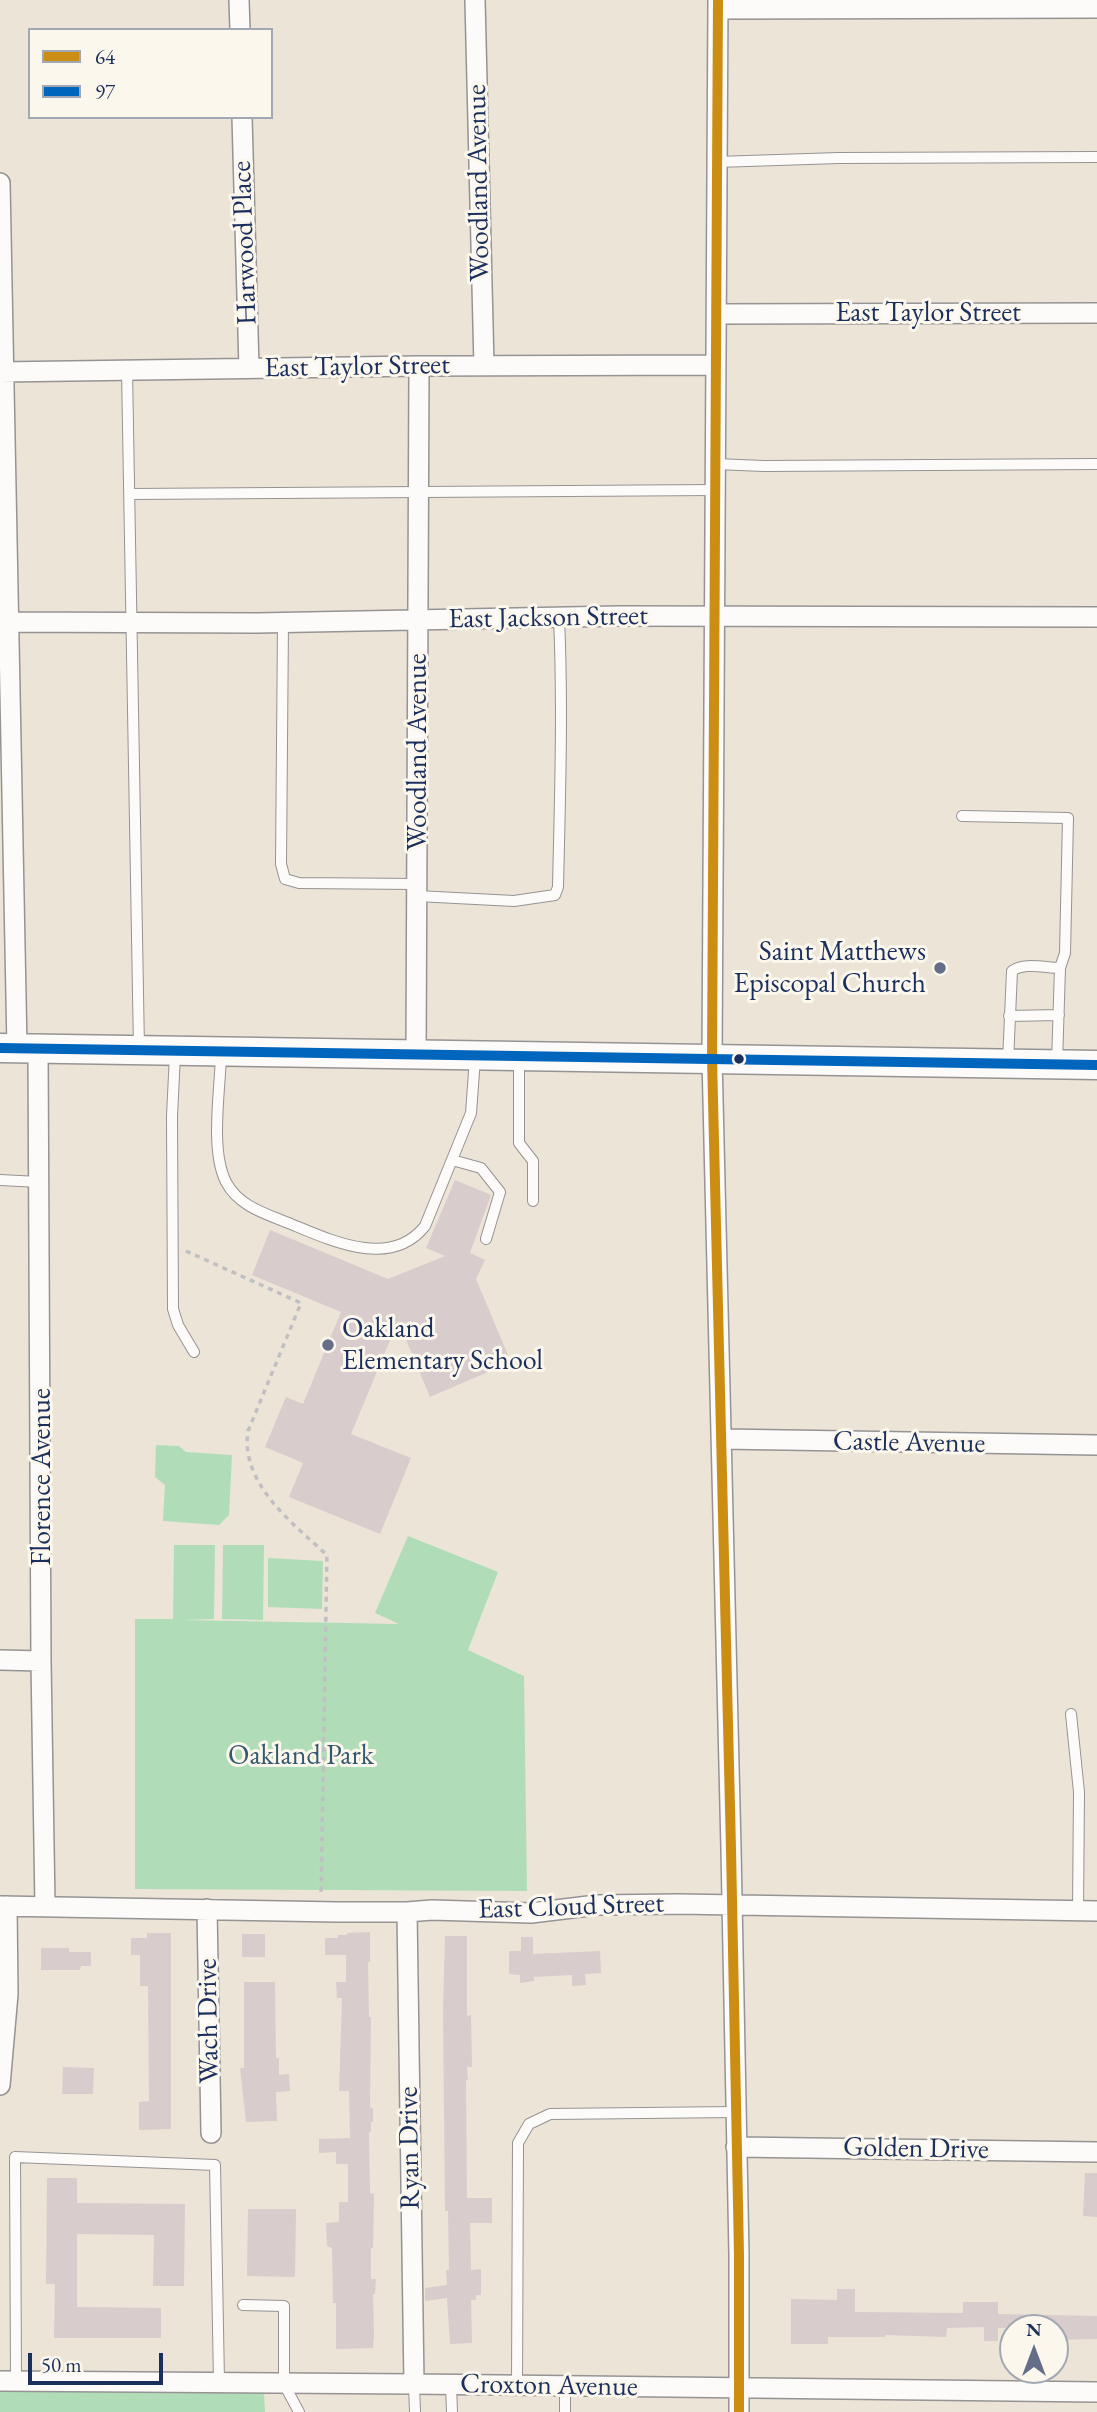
<!DOCTYPE html>
<html>
<head>
<meta charset="utf-8">
<style>
  body { margin:0 }
  #map { position:relative; width:1097px; height:2412px; overflow:hidden; background:#ece4d7; font-family:"EB Garamond",serif }
  canvas { display:block }
  .legend { position:absolute; left:28px; top:28px; width:245px; height:91px; box-sizing:border-box; background:#fbf7ec; border:2px solid #a1a7b3; margin:0; padding:9px 12px; list-style:none; font-size:21px; color:#1b2f5e }
  .legend li { display:flex; align-items:center; gap:14px; height:35px }
  .legend b { width:35px; border:2px solid #a1a7b3 }
  .north { position:absolute; left:999px; top:2314px; width:70px; height:70px; box-sizing:border-box; background:#fbf7ec; border:2px solid #a1a7b3; border-radius:50%; rotate:0deg; font-size:19px; font-weight:700; line-height:28px; text-align:center; color:#1b2f5e }
  .north::after { content:''; display:block; margin:auto; width:24px; height:32px; background:#646e88; clip-path:polygon(50% 0,100% 100%,50% 72%,0 100%) }
  .scale { position:absolute; left:28px; top:2353px; width:135px; height:32px; box-sizing:border-box; border:4px solid #1b2f5e; border-top:0; padding-left:9px; font-size:21px; line-height:24px; white-space:nowrap; color:#1b2f5e; -webkit-text-stroke:5px #fbf7ec; paint-order:stroke }
</style>
</head>
<body>
<div id="map">
<canvas width="1097" height="2412"></canvas>
<ul class="legend">
<li><b style="height:9px;background:#cb8e13"></b>64</li>
<li><b style="height:9px;background:#0065bd"></b>97</li>
</ul>
<div class="north">N</div>
<div class="scale">50 m</div>
</div>
<script>
const g = document.querySelector('canvas').getContext('2d');
g.lineJoin = 'round';
function paint(path, color) {
  g.fillStyle = color;
  g.fill(path, 'evenodd');
}
function strokePath(path, color, width, dash) {
  g.strokeStyle = color;
  g.lineWidth = width;
  g.lineCap = dash ? 'butt' : 'round';
  g.setLineDash(dash || []);
  g.stroke(path);
}
function write(font, color, halo, rows, align = 'center') {
  g.font = font + ' "EB Garamond",serif';
  g.lineWidth = 6;
  g.setLineDash([]);
  g.textBaseline = 'middle';
  g.strokeStyle = halo;
  g.fillStyle = color;
  for (const [text, x, y, turn = 0] of rows) {
    g.save();
    g.translate(x, y);
    g.rotate((+turn || 0) * Math.PI / 180);
    g.textAlign = isNaN(turn) ? turn : align;
    if (halo) g.strokeText(text, 0, 0);
    g.fillText(text, 0, 0);
    g.restore();
  }
}
paint(new Path2D(`
  M 156,1445 L 179,1446 L 186,1452 L 232,1455 L 229,1515 L 219,1525 L 163,1521 L 165,1485 L 155,1477 Z
  M 408,1536 L 498,1572 L 468,1650 L 524,1676 L 527,1891 L 135,1889 L 135,1619 L 173,1619 L 174,1545 L 215,1545 L 214,1619 L 182,1620 L 399,1624 L 375,1613 Z
  M 223,1545 L 264,1545 L 263,1620 L 222,1619 Z
  M 268,1558 L 323,1561 L 322,1609 L 268,1607 Z
  M 0,2391 L 264,2393 L 265,2412 L 0,2412 Z`), '#b0ddb8');
paint(new Path2D(`
  M 455,1180 L 491,1195 L 470,1253 L 485,1260 L 476,1279 L 508,1355 L 492,1362 L 495,1369 L 430,1397 L 398,1321 L 351,1434 L 411,1458 L 380,1534 L 289,1497 L 303,1463 L 265,1447 L 286,1397 L 303,1404 L 341,1312 L 252,1275 L 270,1230 L 388,1279 L 445,1256 L 426,1248 Z
  M 370,1932 L 370,1962 L 368,1962 L 369,2017 L 371,2017 L 370,2107 L 373,2109 L 373,2122 L 371,2122 L 371,2132 L 369,2132 L 370,2193 L 374,2194 L 373,2248 L 371,2248 L 371,2279 L 376,2279 L 375,2294 L 373,2294 L 374,2336 L 373,2348 L 336,2349 L 336,2303 L 333,2303 L 332,2248 L 327,2246 L 326,2223 L 339,2222 L 339,2202 L 348,2202 L 348,2164 L 336,2164 L 336,2152 L 319,2153 L 319,2139 L 350,2138 L 349,2091 L 339,2091 L 342,1998 L 337,1998 L 336,1982 L 346,1982 L 346,1955 L 325,1955 L 325,1938 L 338,1938 L 338,1935 L 347,1935 L 347,1933 Z
  M 147,1933 L 171,1933 L 171,2129 L 139,2130 L 139,2102 L 149,2101 L 148,1986 L 140,1986 L 140,1955 L 131,1955 L 131,1938 L 147,1938 Z
  M 242,1934 L 265,1934 L 265,1957 L 242,1957 Z
  M 445,1936 L 467,1936 L 467,2016 L 471,2015 L 472,2067 L 467,2067 L 468,2080 L 466,2080 L 467,2198 L 492,2198 L 492,2223 L 470,2223 L 471,2270 L 481,2269 L 481,2295 L 476,2295 L 476,2300 L 471,2300 L 472,2343 L 450,2344 L 447,2298 L 425,2301 L 425,2288 L 447,2285 L 446,2270 L 449,2270 L 448,2211 L 445,2211 L 443,2011 Z
  M 521,1937 L 533,1937 L 533,1954 L 600,1951 L 601,1973 L 585,1974 L 586,1985 L 572,1986 L 572,1975 L 534,1977 L 534,1981 L 520,1983 L 520,1975 L 509,1974 L 509,1951 L 521,1951 Z
  M 41,1948 L 69,1948 L 69,1952 L 91,1952 L 91,1966 L 81,1966 L 80,1970 L 41,1970 Z
  M 244,1982 L 275,1982 L 276,2058 L 279,2058 L 279,2075 L 289,2074 L 290,2091 L 276,2092 L 277,2121 L 246,2122 L 240,2068 L 244,2068 Z
  M 63,2067 L 94,2068 L 93,2094 L 62,2094 Z
  M 1085,2173 L 1097,2173 L 1097,2217 L 1083,2216 Z
  M 47,2178 L 77,2178 L 77,2203 L 185,2204 L 184,2286 L 153,2286 L 154,2235 L 77,2234 L 77,2307 L 161,2308 L 161,2338 L 54,2338 L 55,2284 L 46,2284 Z
  M 248,2209 L 296,2209 L 295,2277 L 247,2276 Z
  M 837,2289 L 855,2289 L 855,2312 L 963,2313 L 963,2302 L 998,2302 L 998,2314 L 1097,2316 L 1097,2339 L 1055,2340 L 1055,2328 L 998,2328 L 998,2341 L 984,2341 L 984,2327 L 947,2328 L 946,2337 L 885,2335 L 885,2337 L 828,2337 L 828,2344 L 791,2344 L 791,2299 L 837,2300 Z`), '#d9cccd');
const service = new Path2D(`
  M 716,162 L 839,158 L 1097,157
  M 127,370 L 139,1049
  M 715,464 L 764,466 L 1097,464
  M 131,494 L 714,490
  M 283,622 L 281,864 L 285,879 L 299,883 L 417,884
  M 962,816 L 1068,818 L 1065,953 L 1060,968
  M 417,896 L 514,901 L 555,895 L 558,887 C 560,797 563,707 559,618
  M 1009,1016 L 1059,1015
  M 175,1054 L 172,1116 L 173,1309 L 178,1325 L 194,1352
  M 221,1055 C 220,1091 210,1151 226,1182 C 239,1207 267,1214 291,1224 C 332,1241 391,1269 425,1226 L 471,1113 L 475,1058
  M 519,1060 L 519,1143 L 533,1161 L 533,1201
  M 1008,1062 L 1012,971 C 1024,962 1045,968 1060,968 L 1057,1063
  M 452,1160 L 481,1168 L 500,1192 L 486,1239
  M 0,1180 L 39,1182
  M 1071,1714 L 1079,1792 L 1078,1911
  M 243,2305 L 284,2306 L 284,2384 L 299,2412
  M 16,2381 L 15,2157 L 215,2165 L 219,2382
  M 414,2384 L 415,2412
  M 451,2384 L 452,2412
  M 517,2386 L 518,2143 L 529,2124 L 550,2114 L 735,2112
  M 565,2387 L 565,2412`);
const minor = new Path2D(`
  M 239,0 L 240,30
  M 475,0 L 484,366
  M 718,0 L 712,1058 L 731,1849 L 739,2255 L 739,2412
  M 718,9 L 1097,8
  M 242,117 L 249,368
  M 0,183 L 17,1048
  M 717,314 L 1097,313
  M 0,372 L 419,366 L 715,365
  M 0,622 L 257,623 L 619,616 L 1097,617
  M 38,1048 L 41,1661 L 45,1907
  M 416,1054 L 419,366
  M 722,1439 L 1097,1445
  M 0,1660 L 41,1661
  M 0,1906 L 337,1912 L 407,1912 L 432,1910 L 531,1913 L 597,1905 L 678,1904 L 1097,1911
  M 207,1909 L 211,2133
  M 407,1912 L 414,2384
  M 0,2085 L 8,1994 L 7,1906
  M 736,2147 L 1097,2152
  M 0,2381 L 414,2384 L 1097,2392`);
const secondary = new Path2D(`
  M 0,1048 L 1097,1065`);
strokePath(service, '#959394', 12);
strokePath(minor, '#959394', 22);
strokePath(secondary, '#959394', 31);
strokePath(new Path2D(`
  M 186,1251 L 301,1303 L 248,1431 C 240,1483 292,1523 327,1555 L 321,1895`), '#c0c0c3', 3.5, [5, 5]);
strokePath(service, '#fcfbf9', 10);
strokePath(minor, '#fcfbf9', 19);
strokePath(secondary, '#fcfbf9', 28);
strokePath(new Path2D(`
  M 718,0 L 712,1058 L 731,1849 L 739,2255 L 739,2412`), '#cb8e13', 10);
strokePath(new Path2D(`
  M 0,1048 L 1097,1065`), '#0065bd', 10);
for (const [x, y, r, color] of [
  [940,968,7,"#646e88"],
  [739,1059,6,"#1b2f5e"],
  [328,1345,7,"#646e88"]
]) {
  const dot = new Path2D();
  dot.arc(x, y, r, 0, 2 * Math.PI);
  g.fillStyle = color;
  g.fill(dot);
  strokePath(dot, '#fbf7ec', 2.5);
}
write('28px', '#1b2f5e', '#fbf7ec', [
  ["Woodland Avenue",479,183,-91],
  ["Harwood Place",245,243,-92],
  ["East Taylor Street",928,313],
  ["East Taylor Street",357,367,-1],
  ["East Jackson Street",548,618,-1],
  ["Woodland Avenue",418,752,-90],
  ["Castle Avenue",909,1443,1],
  ["Florence Avenue",42,1477,-90],
  ["East Cloud Street",571,1907,-2],
  ["Wach Drive",209,2021,-91],
  ["Ryan Drive",410,2148,-91],
  ["Golden Drive",916,2149,1],
  ["Croxton Avenue",549,2386,1]
]);
write('28px', '#1b2f5e', '#fbf7ec', [
  ["Saint Matthews",926,952],
  ["Episcopal Church",926,984],
  ["Oakland",342,1329,"left"],
  ["Elementary School",342,1361,"left"]
], 'right');
write('28px', '#34596e', '#fbf7ec', [
  ["Oakland Park",301,1756]
]);
</script>
</body>
</html>
